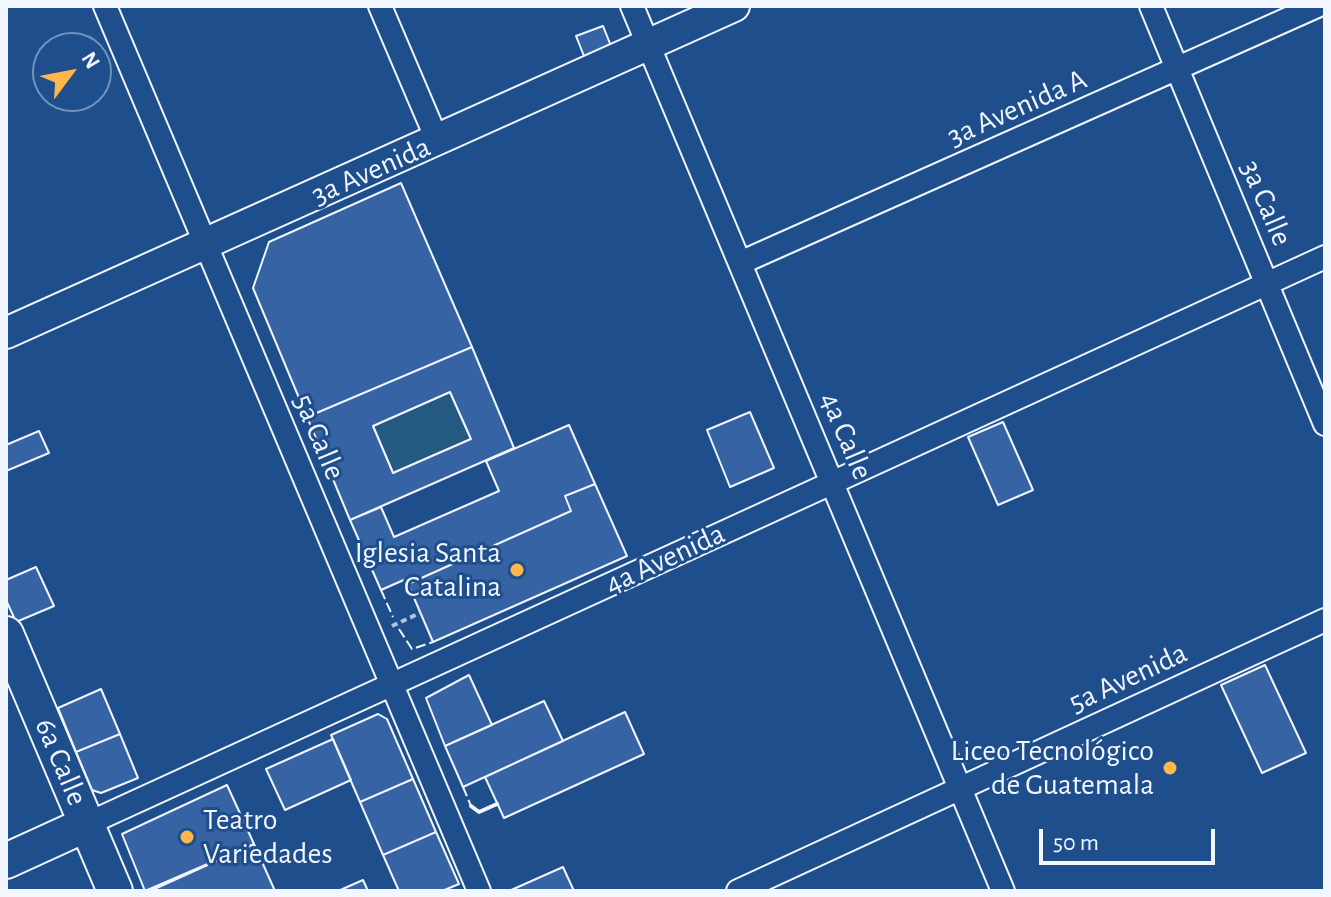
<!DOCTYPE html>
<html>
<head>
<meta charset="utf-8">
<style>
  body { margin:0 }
  #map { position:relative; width:1331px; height:897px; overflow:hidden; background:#1f4e8c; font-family:"Alegreya Sans",sans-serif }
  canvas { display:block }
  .frame { position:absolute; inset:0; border:8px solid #f2f6ff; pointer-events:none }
  .north { position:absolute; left:32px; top:32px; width:80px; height:80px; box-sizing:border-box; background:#1f4e8c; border:2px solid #7391ba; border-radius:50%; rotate:58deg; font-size:22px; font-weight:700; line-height:32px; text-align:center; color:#f2f6ff }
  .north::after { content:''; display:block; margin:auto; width:28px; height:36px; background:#ffb74d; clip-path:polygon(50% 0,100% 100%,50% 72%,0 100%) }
  .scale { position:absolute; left:1039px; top:829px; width:176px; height:36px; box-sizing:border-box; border:4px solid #f2f6ff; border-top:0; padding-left:10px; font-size:24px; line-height:28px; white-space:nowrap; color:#f2f6ff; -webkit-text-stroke:6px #1f4e8c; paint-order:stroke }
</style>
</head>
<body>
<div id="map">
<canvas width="1331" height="897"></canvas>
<div class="frame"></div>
<div class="north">N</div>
<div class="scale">50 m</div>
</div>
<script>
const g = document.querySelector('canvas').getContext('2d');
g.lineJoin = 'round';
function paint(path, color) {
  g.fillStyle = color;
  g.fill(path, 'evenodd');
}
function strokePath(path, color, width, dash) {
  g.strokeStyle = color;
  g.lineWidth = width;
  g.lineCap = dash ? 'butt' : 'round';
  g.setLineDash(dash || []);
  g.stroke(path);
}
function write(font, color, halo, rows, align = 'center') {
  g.font = font + ' "Alegreya Sans",sans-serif';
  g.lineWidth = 6;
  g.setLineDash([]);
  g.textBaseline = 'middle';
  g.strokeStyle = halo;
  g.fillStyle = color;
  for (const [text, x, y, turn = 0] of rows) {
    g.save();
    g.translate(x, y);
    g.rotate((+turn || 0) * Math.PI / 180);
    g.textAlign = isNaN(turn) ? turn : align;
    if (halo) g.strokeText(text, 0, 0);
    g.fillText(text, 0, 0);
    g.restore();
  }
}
const green = new Path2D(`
  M 450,392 L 471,439 L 393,473 L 373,426 Z`);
paint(green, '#245a82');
strokePath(green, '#a8bbd7', 2);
const building = new Path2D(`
  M 603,26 L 613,51 L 586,61 L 576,36 Z
  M 401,183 L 472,347 L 307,417 L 253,288 L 269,242 Z
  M 472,347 L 514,448 L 350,520 L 307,417 ZM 450,392 L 471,439 L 393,473 L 373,426 Z
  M 750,412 L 774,468 L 730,487 L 707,430 Z
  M 1003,422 L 1033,490 L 998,505 L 968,437 Z
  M 569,425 L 595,484 L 565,496 L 571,511 L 408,584 L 406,579 L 381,590 L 350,520 L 381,507 L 394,537 L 499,491 L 486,461 Z
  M 39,431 L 49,453 L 6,471 L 6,445 Z
  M 595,484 L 627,556 L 433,642 L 408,584 L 571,511 L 565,496 Z
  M 36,567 L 54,606 L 16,622 L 6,600 L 6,580 Z
  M 1265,665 L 1306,753 L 1262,773 L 1221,685 Z
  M 469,675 L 492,725 L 445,746 L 426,698 Z
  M 101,689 L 120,734 L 76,752 L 58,708 Z
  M 544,701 L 563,741 L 463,787 L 445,746 Z
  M 625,712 L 644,754 L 504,818 L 485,777 Z
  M 378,714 L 387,719 L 413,779 L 360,802 L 331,735 Z
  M 120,734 L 138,778 L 101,793 L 92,790 L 76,752 Z
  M 333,739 L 351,780 L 285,810 L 266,769 Z
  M 413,779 L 436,832 L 383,855 L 360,802 Z
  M 227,785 L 254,844 L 145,891 L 122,834 Z
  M 436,832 L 459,884 L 442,891 L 399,891 L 383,855 Z
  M 254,844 L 275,891 L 150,891 Z
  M 563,867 L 574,891 L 509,891 Z
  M 363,880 L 368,891 L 338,891 Z`);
paint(building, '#3563a3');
strokePath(building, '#f2f6ff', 2);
const street = new Path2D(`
  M 105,6 L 479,891
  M 380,6 L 438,142
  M 632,6 L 1003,891
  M 1151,6 L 1325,424
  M 740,263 L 1317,6
  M 87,824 L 1325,257
  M 738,891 L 1325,620`);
const secondary = new Path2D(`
  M 6,333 L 734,6`);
const primary = new Path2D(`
  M 6,634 L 115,891
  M 6,861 L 87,824`);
strokePath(street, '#f2f6ff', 26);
strokePath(secondary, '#f2f6ff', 34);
strokePath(primary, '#f2f6ff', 38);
strokePath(new Path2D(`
  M 392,626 L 420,613`), '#b3c4dc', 4, [6, 4]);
strokePath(street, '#1f4e8c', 22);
strokePath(secondary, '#1f4e8c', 30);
strokePath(primary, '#1f4e8c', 34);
strokePath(new Path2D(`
  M 381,590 L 393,617
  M 399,629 L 412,649 L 433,642
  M 463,787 L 471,806`), '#f2f6ff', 2, [10, 4]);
strokePath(new Path2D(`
  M 471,806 L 479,812 L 497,804`), '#f2f6ff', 4);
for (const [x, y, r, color] of [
  [517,570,8,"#ffb74d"],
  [1170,768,8,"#ffb74d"],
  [187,837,8,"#ffb74d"]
]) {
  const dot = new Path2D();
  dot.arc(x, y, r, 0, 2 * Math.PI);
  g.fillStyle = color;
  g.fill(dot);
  strokePath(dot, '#1f4e8c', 3);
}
write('30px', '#f2f6ff', '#1f4e8c', [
  ["3a Avenida A",1017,108,-24],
  ["3a Avenida",371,171,-24],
  ["3a Calle",1266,203,67],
  ["4a Calle",846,436,67],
  ["5a Calle",319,437,67],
  ["4a Avenida",665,559,-25],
  ["5a Avenida",1128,678,-25],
  ["6a Calle",61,762,67]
]);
write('30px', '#f2f6ff', '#1f4e8c', [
  ["Iglesia Santa",501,553],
  ["Catalina",501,587],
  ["Liceo Tecnológico",1154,751],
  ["de Guatemala",1154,785],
  ["Teatro",203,820,"left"],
  ["Variedades",203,854,"left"]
], 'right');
</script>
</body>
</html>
